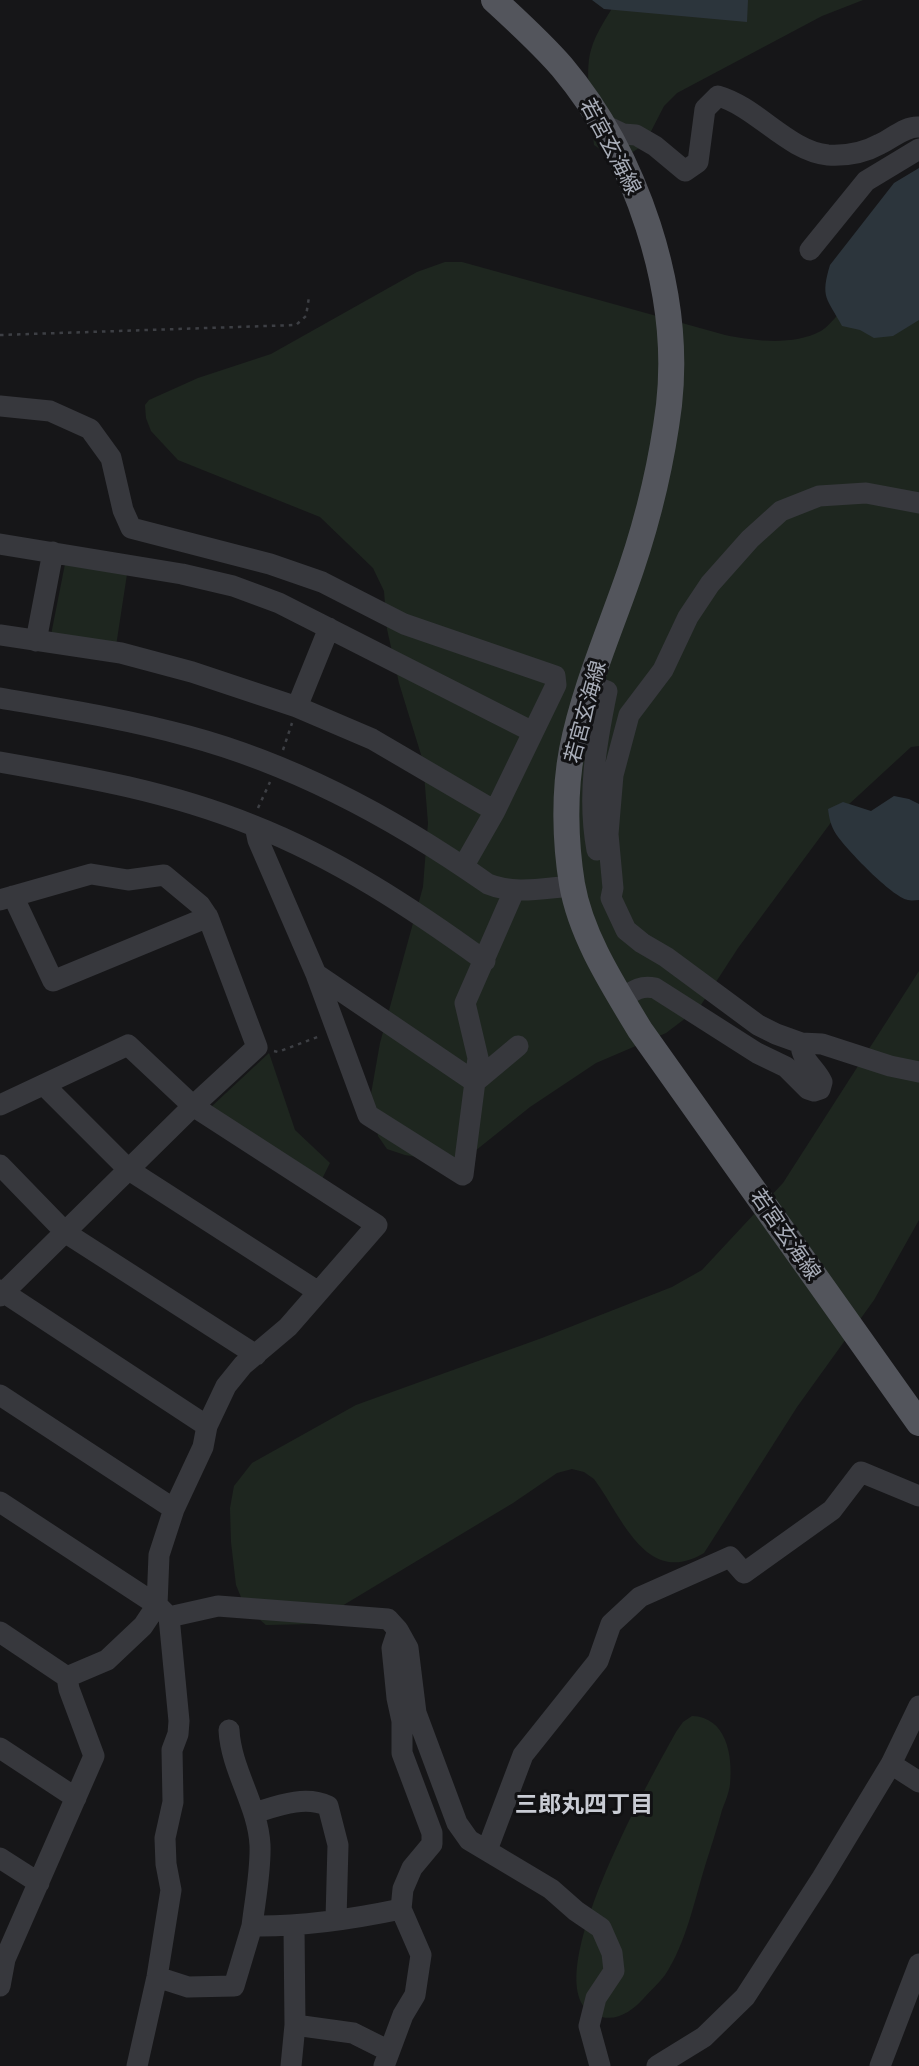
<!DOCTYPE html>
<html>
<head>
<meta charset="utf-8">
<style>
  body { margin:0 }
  canvas { display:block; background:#161618 }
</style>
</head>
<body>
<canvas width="919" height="2066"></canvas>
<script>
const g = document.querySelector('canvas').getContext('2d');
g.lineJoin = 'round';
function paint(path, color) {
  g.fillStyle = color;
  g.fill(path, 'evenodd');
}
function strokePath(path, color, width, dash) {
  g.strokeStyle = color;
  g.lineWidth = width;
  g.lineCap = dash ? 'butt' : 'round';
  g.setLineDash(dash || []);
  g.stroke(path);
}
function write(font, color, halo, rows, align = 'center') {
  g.font = font + ' "Alegreya Sans","Noto Sans JP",sans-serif';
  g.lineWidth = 6;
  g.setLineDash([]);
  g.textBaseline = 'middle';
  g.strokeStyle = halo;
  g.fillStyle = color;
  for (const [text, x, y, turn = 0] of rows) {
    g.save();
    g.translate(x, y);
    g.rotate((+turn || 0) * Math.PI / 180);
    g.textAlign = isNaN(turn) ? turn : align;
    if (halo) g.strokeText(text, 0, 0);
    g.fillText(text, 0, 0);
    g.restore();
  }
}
paint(new Path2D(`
  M 617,0 L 863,0 L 822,16 L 677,93 L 664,106 L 644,145 L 631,153 L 610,156 L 594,145 C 592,120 584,72 591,50 C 596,32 608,16 617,0 Z
  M 919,196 L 919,746 L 911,747 L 835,817 L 738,948 L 699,1008 L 666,1033 L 596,1063 L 530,1107 L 465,1159 L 442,1161 L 405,1155 L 387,1149 L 378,1136 L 371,1094 L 380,1043 L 423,887 L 428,823 L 423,761 L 399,683 L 387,629 L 384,591 L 373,568 L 320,517 L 178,460 L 151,431 L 146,418 L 145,405 L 149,400 L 198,378 L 271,354 L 417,272 L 445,262 L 462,262 L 725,335 C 755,341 793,346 821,331 C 842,320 902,222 919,196 Z
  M 65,564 L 127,574 L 116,646 L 51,635 Z
  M 919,971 L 919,1220 L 874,1300 L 797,1407 L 704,1553 C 646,1588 622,1516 594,1479 L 584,1472 L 572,1469 L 557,1473 L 513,1503 L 312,1624 L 266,1625 L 245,1607 L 236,1585 L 231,1542 L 230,1508 L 234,1486 L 252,1463 L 356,1405 L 542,1338 L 672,1287 L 702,1270 L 783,1183 Z
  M 269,1053 L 295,1130 L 330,1163 L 322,1179 L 211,1107 Z
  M 692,1716 C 726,1717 733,1755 730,1784 C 729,1793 725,1802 722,1810 C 717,1828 711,1847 705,1866 C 694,1902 686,1943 665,1975 C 659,1983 650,1991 643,1999 C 633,2010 618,2021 602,2017 C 522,2002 656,1769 676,1732 L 683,1722 Z`), '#1e261f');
paint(new Path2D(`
  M 592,0 L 748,0 L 747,22 L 604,9 Z
  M 919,168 L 919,320 L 893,336 L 874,338 L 860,330 L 842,326 C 827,298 820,298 830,265 L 894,183 Z
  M 894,796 L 909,799 L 919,804 L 919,900 C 915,900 912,901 908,900 C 892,897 846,849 836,834 C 831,826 829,818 828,809 L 843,802 L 871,811 Z`), '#2c353c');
strokePath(new Path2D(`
  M 0,335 L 296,325 L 306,316 L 309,297
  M 283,750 L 292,723
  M 258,808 L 270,782
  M 274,1051 L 278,1052 L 320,1036`), '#3d3f44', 2.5, [3.5, 5]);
strokePath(new Path2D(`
  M 602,124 L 623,134 L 636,135 L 655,146 L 685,171 L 698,162 L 705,109 L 718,96 C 757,107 788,151 828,155 C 846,156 864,153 880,144 C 893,138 905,126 919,127
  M 810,250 L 866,181 L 919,149
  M 0,406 L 50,411 L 90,429 L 111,458 L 123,510 L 131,528 L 270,564 L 322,582 L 404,624 L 555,676 L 556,685 L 495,811 L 463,867
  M 919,503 L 866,493 L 819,496 L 781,511 L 750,539 L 710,584 L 688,617 L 663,670 L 629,715 L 613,775 L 608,834 L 613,888 L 611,898 L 626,930 L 642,943 L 666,957 L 758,1025 L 776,1034 L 801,1043 L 822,1044 L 890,1066 L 919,1072
  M 0,544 L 182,574 L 233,586 L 279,603 L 533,732
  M 0,635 L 121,653 L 192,672 L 297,707 L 372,739 L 495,811
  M 36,641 L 53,552
  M 591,685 L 607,691 C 596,744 587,796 597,850
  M 0,698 C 63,709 126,719 188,736 C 296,765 397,820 488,884 C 515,895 544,888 572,886
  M 297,707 L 329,628
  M 0,762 C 86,777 171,792 252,825 C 336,858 412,908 485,961
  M 255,826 L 258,840 L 316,974 L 368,1115 L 463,1175 L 478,1058 L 465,1003 L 514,891
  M 13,896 L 53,981 L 208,917
  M 0,900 L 91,874 L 128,880 L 164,875 L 200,905 L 208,917 L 257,1047 L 193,1106 L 0,1296
  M 316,974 L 475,1082
  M 621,999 C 633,991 640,985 655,988 L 757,1053 L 786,1067 L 808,1089 L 814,1091 L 820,1089 L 822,1082 C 815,1067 801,1061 801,1043
  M 475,1082 L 518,1046
  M 45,1086 L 129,1170 L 317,1291
  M 0,1105 L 128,1045 L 193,1106 L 377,1225 L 288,1327 L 243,1365 L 226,1386 L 207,1426 L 203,1447 L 174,1509 L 159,1555 L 157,1605 L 143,1626 L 107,1660 L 67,1677
  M 0,1165 L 66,1233 L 256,1355
  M 0,1290 L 207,1426
  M 0,1395 L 174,1509
  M 0,1502 L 157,1605 L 169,1617 L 218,1606 L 388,1619 L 398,1630 L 392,1648 L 397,1698 L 402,1721 L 402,1753 L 432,1833 L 432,1844 L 412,1868 L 403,1889 L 401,1909 L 421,1955 L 415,1995 L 403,2015 L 384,2066
  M 398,1630 L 408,1648 L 416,1713 L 457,1823 L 469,1840 L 551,1889 L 576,1911 L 601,1928 L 612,1953 L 614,1971 L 596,1998 L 589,2026 L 600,2066
  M 0,1632 L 67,1677
  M 229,1730 C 231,1770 258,1805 260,1845 C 261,1871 255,1900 252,1926
  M 0,1748 L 76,1798
  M 891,1764 L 919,1782
  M 254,1813 C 277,1806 305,1795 328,1806 L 338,1845 L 336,1919
  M 487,1850 L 523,1755 L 598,1661 L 611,1624 L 640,1597 L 730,1557 L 744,1573 L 832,1510 L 861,1472 L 919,1496
  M 0,1858 L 39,1883
  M 157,1977 L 188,1987 L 234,1986 L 252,1926 C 301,1927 353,1919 401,1909
  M 0,1986 L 5,1959 L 94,1756 L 69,1689 L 67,1677
  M 295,2025 L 353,2033 L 389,2051
  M 137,2066 L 157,1977 L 171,1890 L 166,1864 L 165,1838 L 173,1802 L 172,1750 L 178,1734 L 179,1721 L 169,1617
  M 291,2066 L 295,2025 L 294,1927
  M 657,2066 L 704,2037 L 745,1997 L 822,1878 L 891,1764 L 919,1706
  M 880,2066 L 919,1964`), '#37383d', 21);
strokePath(new Path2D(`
  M 494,0 C 517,21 541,43 562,67 C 636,155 682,290 669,405 C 662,461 649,516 631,569 C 611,628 584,688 572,750 C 564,792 565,841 572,884 C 581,936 613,985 640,1030 L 919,1423`), '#53555c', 26);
write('21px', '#a8adb8', '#111113', [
  ["若宮玄海線",610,147,62],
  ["若宮玄海線",586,712,-75],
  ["若宮玄海線",785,1235,55]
]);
write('bold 23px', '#c9ccd4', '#111113', [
  ["三郎丸四丁目",584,1805]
]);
</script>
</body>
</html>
